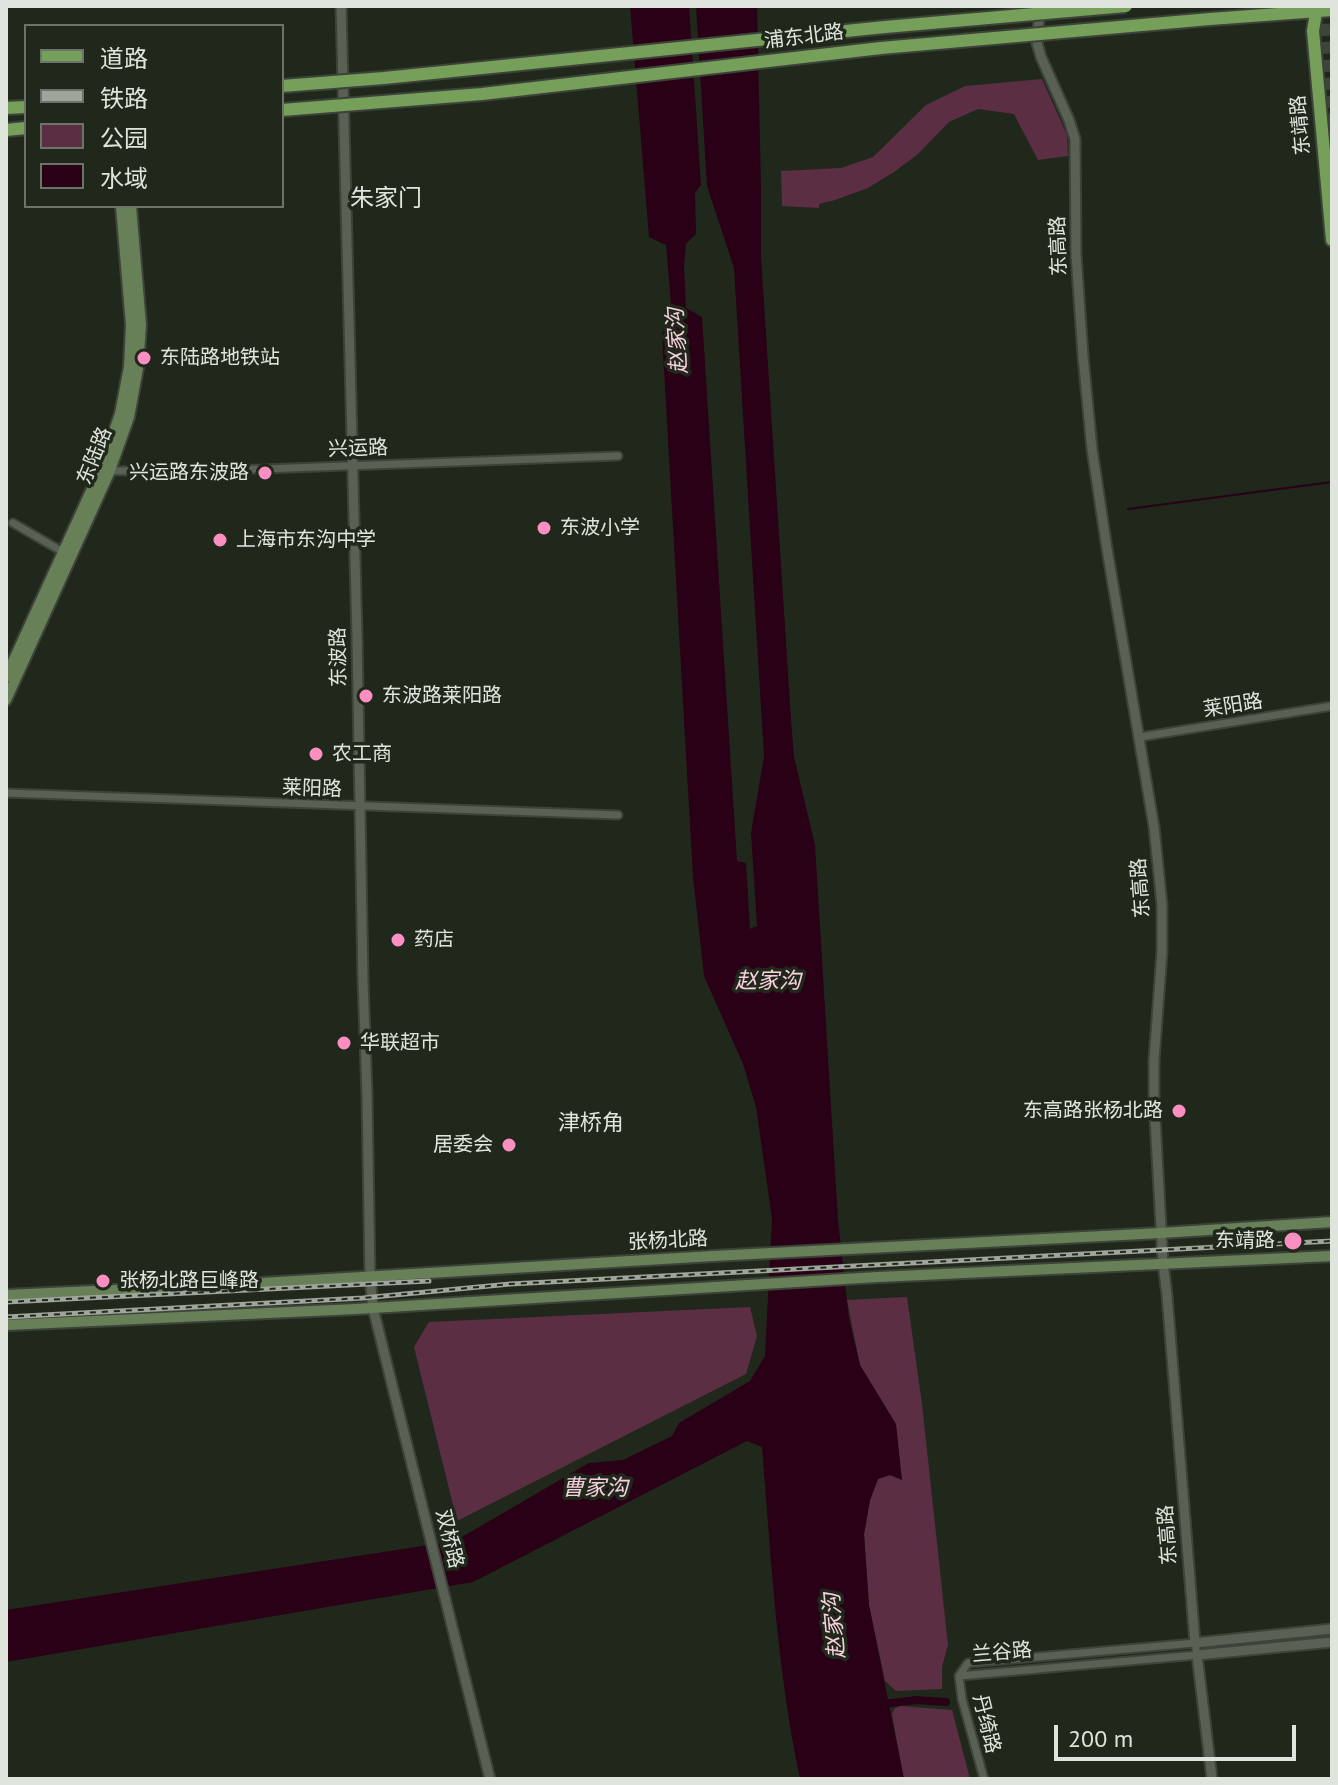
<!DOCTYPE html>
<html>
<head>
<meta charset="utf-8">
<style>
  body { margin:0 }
  #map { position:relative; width:1338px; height:1785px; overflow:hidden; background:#20281c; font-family:"PT Sans","Noto Sans SC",sans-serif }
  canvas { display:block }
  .frame { position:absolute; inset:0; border:8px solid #dfe4dd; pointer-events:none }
  .legend { position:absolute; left:24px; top:24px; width:260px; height:184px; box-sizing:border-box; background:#20281c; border:2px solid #6c7369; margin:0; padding:10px 14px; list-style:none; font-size:24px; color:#dfe4dd }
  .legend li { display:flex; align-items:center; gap:16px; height:40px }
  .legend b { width:40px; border:2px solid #6c7369 }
  .scale { position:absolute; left:1054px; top:1725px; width:242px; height:36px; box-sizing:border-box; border:4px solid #dfe4dd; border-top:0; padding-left:10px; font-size:24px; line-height:28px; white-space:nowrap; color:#dfe4dd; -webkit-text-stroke:6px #20281c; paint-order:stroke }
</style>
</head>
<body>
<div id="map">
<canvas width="1338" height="1785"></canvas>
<div class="frame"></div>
<ul class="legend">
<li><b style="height:10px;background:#769f59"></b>道路</li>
<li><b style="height:10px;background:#9fa59c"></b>铁路</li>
<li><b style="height:22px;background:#5c2e43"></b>公园</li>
<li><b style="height:22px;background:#290015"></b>水域</li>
</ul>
<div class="scale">200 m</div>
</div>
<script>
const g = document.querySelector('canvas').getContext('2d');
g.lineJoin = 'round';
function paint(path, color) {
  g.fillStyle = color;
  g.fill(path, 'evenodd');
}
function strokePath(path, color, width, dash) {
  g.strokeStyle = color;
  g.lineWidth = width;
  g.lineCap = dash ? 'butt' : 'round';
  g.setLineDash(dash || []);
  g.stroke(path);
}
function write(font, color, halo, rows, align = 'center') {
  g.font = font + ' "PT Sans","Noto Sans SC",sans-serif';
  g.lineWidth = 7;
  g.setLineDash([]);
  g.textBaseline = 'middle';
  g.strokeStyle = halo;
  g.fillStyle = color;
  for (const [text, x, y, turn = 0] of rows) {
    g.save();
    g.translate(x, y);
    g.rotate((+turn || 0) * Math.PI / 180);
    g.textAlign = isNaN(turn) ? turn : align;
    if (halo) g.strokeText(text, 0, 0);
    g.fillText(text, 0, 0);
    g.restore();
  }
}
paint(new Path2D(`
  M 1042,79 L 1067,135 L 1068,156 L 1038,160 L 1014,114 L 978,109 L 949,122 L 918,154 L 894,172 L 868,188 L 835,200 L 819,204 L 819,208 L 782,206 L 781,171 L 841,168 L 873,157 L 926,105 L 965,86 Z
  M 907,1297 L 922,1404 L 948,1645 L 942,1667 L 942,1689 L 896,1691 L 885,1681 L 869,1605 L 864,1534 L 870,1500 L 878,1479 L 890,1475 L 901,1479 L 896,1427 L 860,1365 L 847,1300 Z
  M 750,1307 L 757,1336 L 746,1374 L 457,1521 L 414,1347 L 429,1322 Z
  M 900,1706 L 952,1710 L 970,1779 L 904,1779 L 892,1715 L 894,1709 Z`), '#5c2e43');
paint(new Path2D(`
  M 630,6 L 689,6 L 701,185 L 695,193 L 696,234 L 686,244 L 684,266 L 686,308 L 702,317 L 737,861 L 746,863 L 750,929 L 757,926 L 751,833 L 764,756 L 734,268 L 707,186 L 696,6 L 757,6 L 761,186 L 761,257 L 791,719 L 794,757 L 815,845 L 838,1220 L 849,1319 L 860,1365 L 896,1424 L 902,1480 L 890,1475 L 878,1479 L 870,1500 L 864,1534 L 869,1605 L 904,1779 L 800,1779 C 777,1670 771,1558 762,1447 L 747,1441 L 473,1582 L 6,1662 L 6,1610 L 455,1541 L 589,1463 L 623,1460 L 672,1436 L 679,1423 L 750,1381 L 765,1356 L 772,1219 L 756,1107 L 743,1064 L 704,976 L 693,877 L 662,335 L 671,305 L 666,245 L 649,237 Z`), '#290015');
strokePath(new Path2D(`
  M 1128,509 L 1332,482`), '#290015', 2);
strokePath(new Path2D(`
  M 883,1704 L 916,1700 L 946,1702`), '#290015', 8);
strokePath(new Path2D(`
  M 1322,6 L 1332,125`), '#3d4439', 12, [12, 6]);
const minor = new Path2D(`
  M 108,471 L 263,469 L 618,456
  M 13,523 L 63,552
  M 1140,737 L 1332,706
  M 6,793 L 618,815
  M 1195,1643 L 1197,1655 L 959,1676 L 968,1663 Z
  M 959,1676 L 962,1699 L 984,1779`);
const tertiary = new Path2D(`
  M 341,6 L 357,637 L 363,980 L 367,1095 L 370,1277 L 373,1308 L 490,1779
  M 1040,6 L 1037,43 L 1041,57 L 1069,120 L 1075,139 L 1076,254 L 1083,356 L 1092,449 L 1107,549 L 1154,827 L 1162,905 L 1162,952 L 1154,1060 L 1154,1100 L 1163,1263 L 1167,1295 L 1195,1643 L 1332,1629
  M 1212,1779 L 1197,1655 L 1332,1642`);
const secondary = new Path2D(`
  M 6,677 L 101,469 L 120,414 L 129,367 L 131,325 L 121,206
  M 6,700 L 109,473 L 129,417 L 138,368 L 141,325 L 131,206
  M 6,1295 L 245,1284 L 713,1256 L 1161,1233 L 1332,1222
  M 6,1325 L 356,1309 L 878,1277 L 1332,1256`);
const primary = new Path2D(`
  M 1317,6 L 1313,31 L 1332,240
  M 1210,19 L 1332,10
  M 6,108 L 26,107
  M 6,130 L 26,128`);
strokePath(minor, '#3d433a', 11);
strokePath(tertiary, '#3d433a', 13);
strokePath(secondary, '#3d433a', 14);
strokePath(primary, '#3d433a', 16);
strokePath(minor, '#586154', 7);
strokePath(tertiary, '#586154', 9);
strokePath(secondary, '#678057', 10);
strokePath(primary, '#769f59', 12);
const rail = new Path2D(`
  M 6,1302 L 429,1281
  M 6,1317 L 363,1298 L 510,1284 L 1332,1241`);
strokePath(rail, '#9fa59c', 5);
strokePath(rail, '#20281c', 2, [6]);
const primaryBridge = new Path2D(`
  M 282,86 L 384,78 L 885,27 L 1126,6
  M 282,110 L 482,94 L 881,48 L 1210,19`);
strokePath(primaryBridge, '#3d433a', 16, []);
strokePath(primaryBridge, '#769f59', 12);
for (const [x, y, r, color] of [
  [144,358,8,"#fc8fc1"],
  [265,473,8,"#fc8fc1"],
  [544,528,8,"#fc8fc1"],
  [220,540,8,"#fc8fc1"],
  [366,696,8,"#fc8fc1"],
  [316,754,8,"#fc8fc1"],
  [398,940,8,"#fc8fc1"],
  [344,1043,8,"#fc8fc1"],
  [1179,1111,8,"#fc8fc1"],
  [509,1145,8,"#fc8fc1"],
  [1293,1241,10,"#fc8fc1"],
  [103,1281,8,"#fc8fc1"]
]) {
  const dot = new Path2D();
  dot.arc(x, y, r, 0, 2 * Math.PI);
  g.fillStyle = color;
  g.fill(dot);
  strokePath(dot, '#20281c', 3);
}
write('20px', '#dfe4dd', '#20281c', [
  ["浦东北路",804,37,-7],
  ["东靖路",1301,125,-95],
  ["东高路",1059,246,-92],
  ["兴运路",358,449,-2],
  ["东陆路",95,456,-68],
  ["东波路",339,657,-91],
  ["莱阳路",1233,706,-9],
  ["莱阳路",312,789,2],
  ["东高路",1141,888,-94],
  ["张杨北路",668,1241,-3],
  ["东高路",1168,1535,-94],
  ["双桥路",449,1539,76],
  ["兰谷路",1002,1653,-5],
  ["丹绮路",986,1724,76]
]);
write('20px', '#dfe4dd', '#20281c', [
  ["东陆路地铁站",160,358],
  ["兴运路东波路",249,473,"right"],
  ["东波小学",560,528],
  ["上海市东沟中学",236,540],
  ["东波路莱阳路",382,696],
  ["农工商",332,754],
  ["药店",414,940],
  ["华联超市",360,1043],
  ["东高路张杨北路",1163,1111,"right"],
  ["居委会",493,1145,"right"],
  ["东靖路",1275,1241,"right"],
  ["张杨北路巨峰路",119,1281]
], 'left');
write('italic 22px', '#f9cfdf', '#20281c', [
  ["赵家沟",678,341,-94],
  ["赵家沟",768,982],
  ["曹家沟",595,1489],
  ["赵家沟",835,1626,-95]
]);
write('22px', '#dfe4dd', '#20281c', [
  ["津桥角",591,1124]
]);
write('24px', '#dfe4dd', '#20281c', [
  ["朱家门",386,199]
]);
</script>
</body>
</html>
